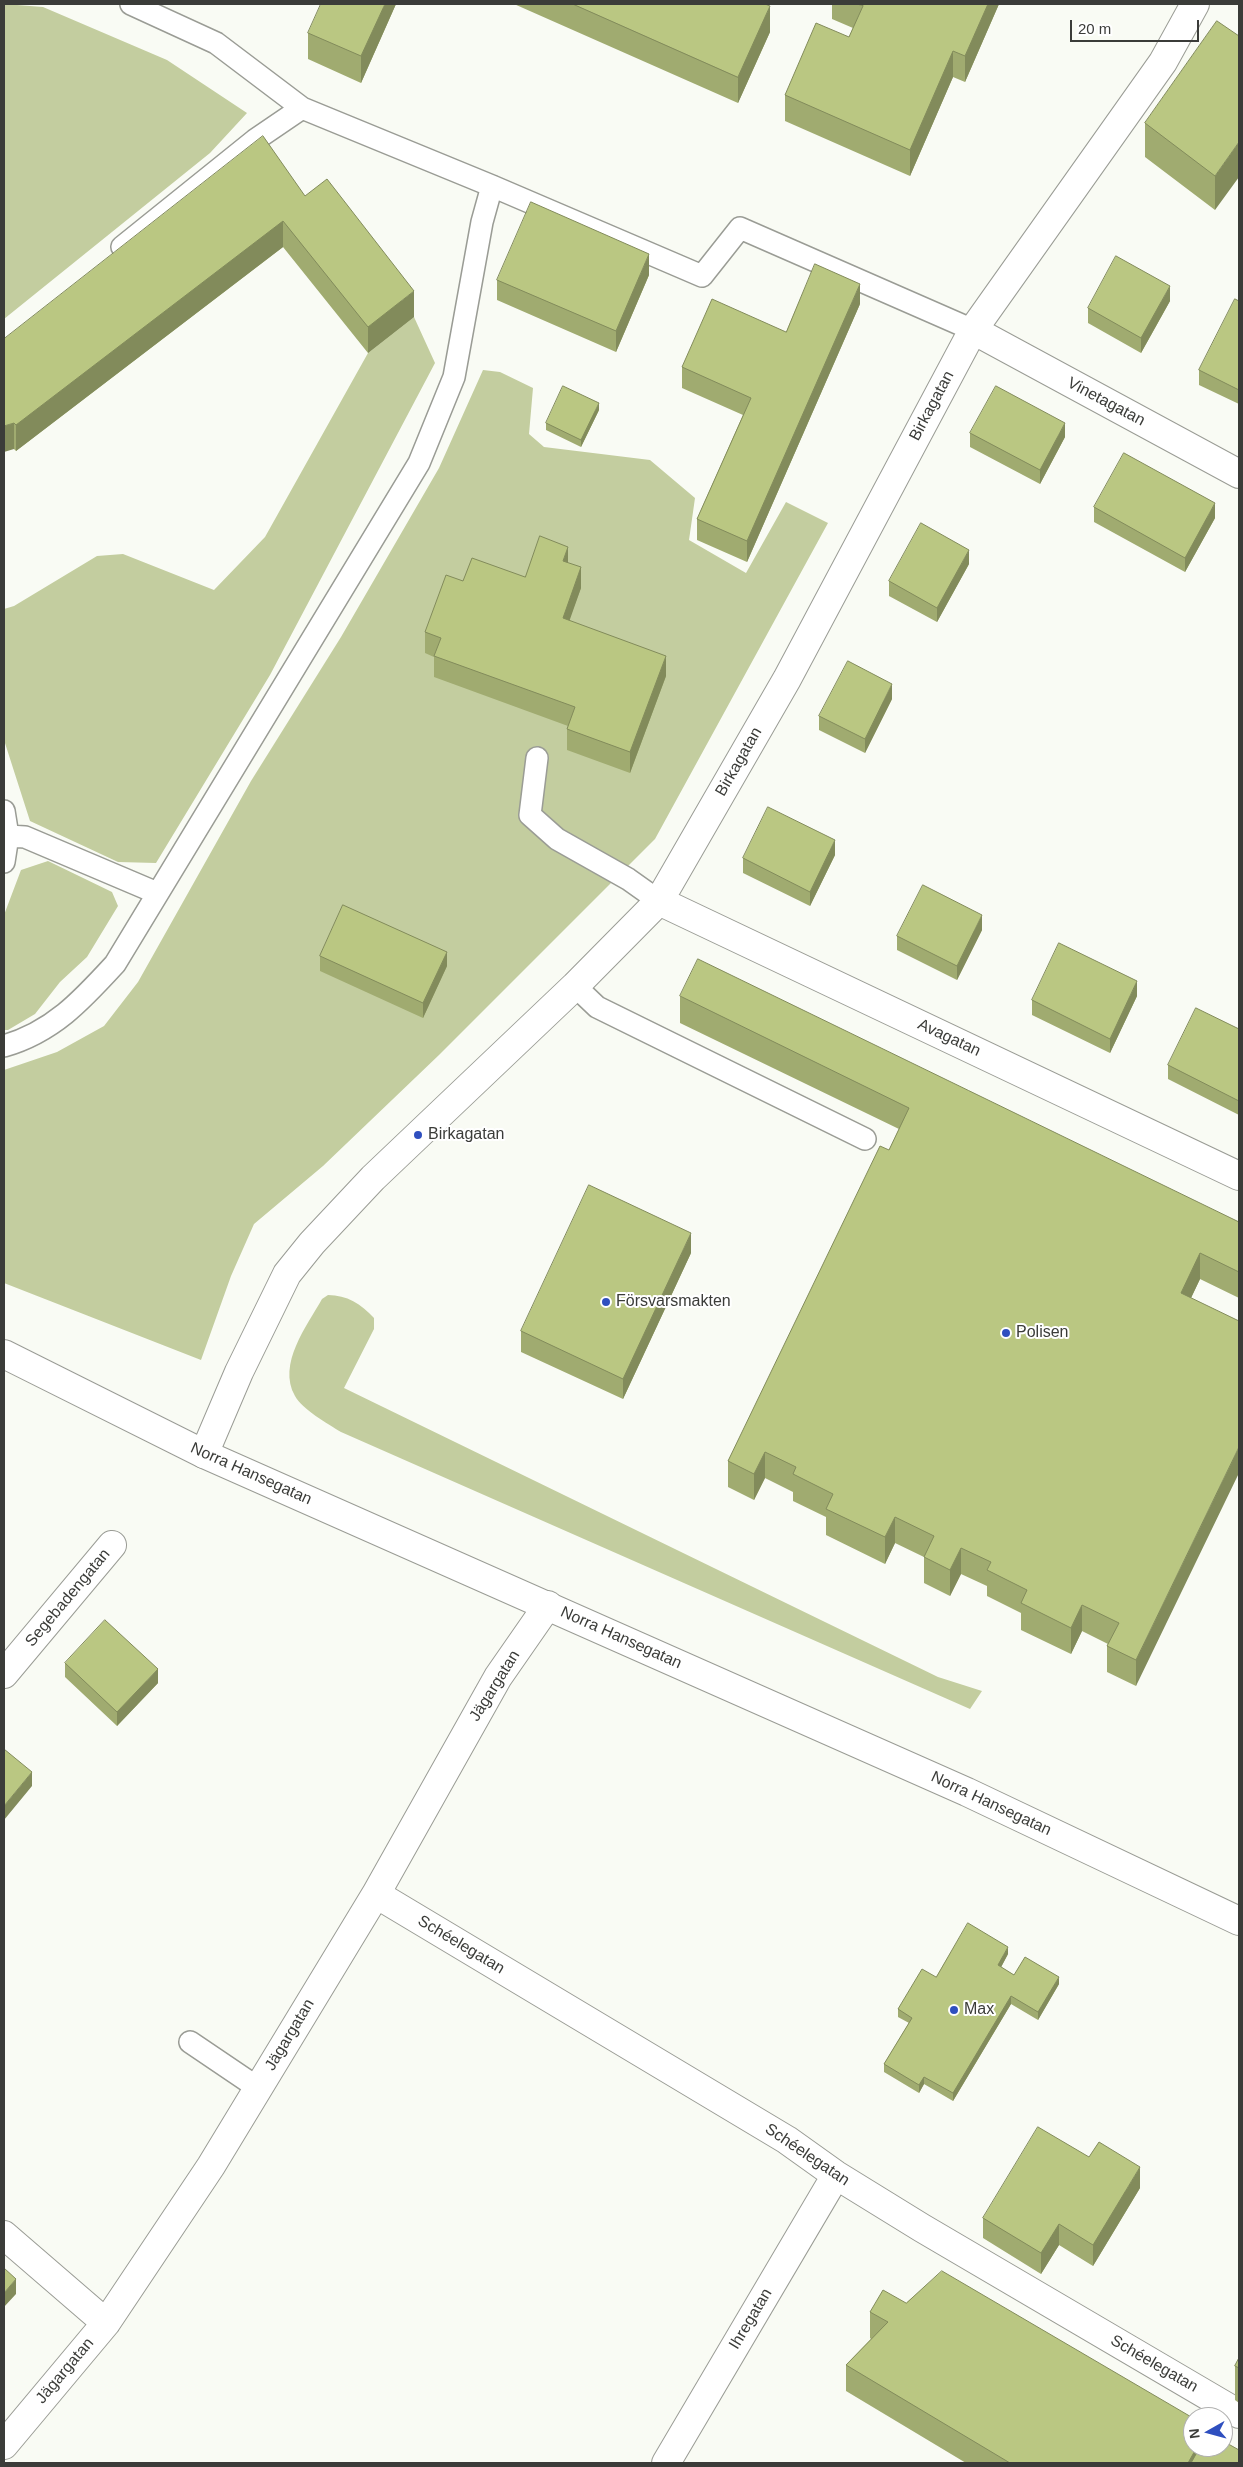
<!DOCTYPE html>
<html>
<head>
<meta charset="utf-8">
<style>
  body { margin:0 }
  #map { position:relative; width:1243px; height:2467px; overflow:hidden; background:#f9fbf4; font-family:Arial,sans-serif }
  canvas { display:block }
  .frame { position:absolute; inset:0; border:5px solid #3b3c39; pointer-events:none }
  .north { position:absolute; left:1183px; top:2407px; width:50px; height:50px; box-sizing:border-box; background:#fff; border:1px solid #b1b1b0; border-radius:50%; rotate:263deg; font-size:14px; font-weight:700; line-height:20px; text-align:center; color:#3b3c39 }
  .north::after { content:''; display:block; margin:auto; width:18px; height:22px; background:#2f4fbf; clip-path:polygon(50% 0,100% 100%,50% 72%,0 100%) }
  .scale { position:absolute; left:1070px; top:20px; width:129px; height:22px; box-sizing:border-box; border:2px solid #3b3c39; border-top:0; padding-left:6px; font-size:15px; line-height:18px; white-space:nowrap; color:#3b3c39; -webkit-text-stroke:4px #fff; paint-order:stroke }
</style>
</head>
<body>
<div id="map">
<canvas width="1243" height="2467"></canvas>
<div class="frame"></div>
<div class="north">N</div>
<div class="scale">20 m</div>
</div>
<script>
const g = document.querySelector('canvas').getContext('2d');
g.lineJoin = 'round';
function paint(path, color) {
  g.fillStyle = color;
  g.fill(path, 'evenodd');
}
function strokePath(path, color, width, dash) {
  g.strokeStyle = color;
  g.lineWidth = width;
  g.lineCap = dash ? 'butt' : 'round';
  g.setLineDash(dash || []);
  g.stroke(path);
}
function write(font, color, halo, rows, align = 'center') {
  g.font = font + ' Arial,sans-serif';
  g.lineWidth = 4;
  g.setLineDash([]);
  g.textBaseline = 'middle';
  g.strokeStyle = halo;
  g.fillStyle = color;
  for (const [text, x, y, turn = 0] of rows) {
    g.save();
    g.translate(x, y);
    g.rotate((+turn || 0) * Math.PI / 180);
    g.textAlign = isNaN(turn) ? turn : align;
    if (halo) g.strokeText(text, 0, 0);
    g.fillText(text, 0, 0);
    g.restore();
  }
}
paint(new Path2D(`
  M 4,4 L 43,7 L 167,60 L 247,113 L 210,153 L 4,319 Z
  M 414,317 L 435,363 L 270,675 L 156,863 L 118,862 L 30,821 L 4,740 L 4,609 L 14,606 L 97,556 L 123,554 L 214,590 L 265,537 L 368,353 Z
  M 483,370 L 500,372 L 533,388 L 529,434 L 544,447 L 650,460 L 695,498 L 689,540 L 746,573 L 786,502 L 828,523 L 655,839 L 439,1055 L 323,1166 L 254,1224 L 231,1276 L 201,1360 L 4,1283 L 4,1070 L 57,1052 L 104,1026 L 138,982 L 251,781 L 341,637 L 439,468 Z
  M 48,861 L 112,892 L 118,906 L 87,957 L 60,982 L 35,1014 L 8,1030 L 4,1030 L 4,915 L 21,870 Z
  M 328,1295 C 347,1295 361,1304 374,1318 L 374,1329 L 344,1388 L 938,1677 L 982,1691 L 970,1709 L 341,1432 C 328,1424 302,1409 295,1396 C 277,1364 307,1326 322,1299 Z`), '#c3cd9f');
const service = new Path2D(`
  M 131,4 L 216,43 L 302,108 L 492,186 L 702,276 L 740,228 L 973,330
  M 122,247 L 255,140 L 302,108
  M 537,758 L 530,815 L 557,839 L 628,879 L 659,901
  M 4,811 L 8,836 L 4,862
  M 8,836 L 25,837 L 157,893
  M 575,986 L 597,1007 L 865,1139
  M 4,1046 C 53,1032 82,1000 115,964 L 419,463 L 454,377 L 482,222 L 492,186
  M 190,2042 L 258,2088`);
const minor = new Path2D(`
  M 973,330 L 1239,474
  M 659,901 L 1239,1176
  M 204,1454 L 239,1372 L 287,1274 L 312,1243 L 373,1178 L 575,986 L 659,901 L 787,679 L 973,330 L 1163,62 L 1195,4
  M 4,1674 L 112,1545
  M 376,1894 L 787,2140 L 836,2175 L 922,2228 L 1239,2414
  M 4,2235 L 106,2323
  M 4,2445 L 106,2323 L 211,2166 L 376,1894 L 498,1677 L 548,1605
  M 666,2463 L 836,2175`);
const secondary = new Path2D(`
  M 4,1354 L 204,1454 L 967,1792 L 1239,1921`);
strokePath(service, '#9a9c95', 24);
strokePath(minor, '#9a9c95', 30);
strokePath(secondary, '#9a9c95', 30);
strokePath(service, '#fff', 21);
strokePath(minor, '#fff', 28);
strokePath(secondary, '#fff', 28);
paint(new Path2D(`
  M 396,4 L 361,83 L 308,59 L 308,33 Z
  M 514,4 L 765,4 L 770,32 L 738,103 Z
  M 832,4 L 999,4 L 965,82 L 953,77 L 910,176 L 785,121 L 785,95 L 849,37 L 853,28 L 832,19 Z
  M 1217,21 L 1215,210 L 1145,157 L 1145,123 Z
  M 305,196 L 414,317 L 368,353 L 283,247 L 16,451 L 14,449 L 4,339 Z
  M 649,275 L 616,352 L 497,300 L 497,280 Z
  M 1170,301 L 1141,353 L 1088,323 L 1088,308 Z
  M 1239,301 L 1239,404 L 1199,385 L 1199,370 Z
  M 860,304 L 747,562 L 697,540 L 697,519 L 743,415 L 682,388 L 682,367 L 786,332 Z
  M 599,410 L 581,447 L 546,430 L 546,423 Z
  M 970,433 L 1065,437 L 1040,484 L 970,447 Z
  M 1094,507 L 1215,518 L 1185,572 L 1094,522 Z
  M 568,563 L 581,588 L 569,620 L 666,676 L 630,773 L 567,750 L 567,729 L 568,726 L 434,677 L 434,657 L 425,653 L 425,632 L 463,581 L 525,577 Z
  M 969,564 L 937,622 L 889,596 L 889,581 Z
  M 892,699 L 865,753 L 819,730 L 819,716 Z
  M 835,855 L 810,906 L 743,873 L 743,858 Z
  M 982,930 L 957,980 L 897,950 L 897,936 Z
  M 320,956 L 447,966 L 423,1018 L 320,971 Z
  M 680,996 L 1239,1222 L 1239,1298 L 1200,1279 L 1191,1298 L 1136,1686 L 1107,1672 L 1107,1646 L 1108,1644 L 1082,1631 L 1071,1654 L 1021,1630 L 1021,1613 L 987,1596 L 987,1586 L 961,1574 L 950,1596 L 924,1583 L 924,1557 L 895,1543 L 885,1564 L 826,1535 L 826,1517 L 793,1501 L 793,1492 L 765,1478 L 754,1500 L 728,1487 L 728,1461 L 889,1150 L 899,1129 L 680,1023 Z
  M 1137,996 L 1110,1053 L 1032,1015 L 1032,1000 Z
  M 1239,1029 L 1239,1115 L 1168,1079 L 1168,1065 Z
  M 691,1253 L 623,1399 L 521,1352 L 521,1331 Z
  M 65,1663 L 158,1683 L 117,1726 L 65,1677 Z
  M 1008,1954 L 1001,1967 L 1014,1975 L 1059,1984 L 1038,2020 L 1011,2004 L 953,2101 L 924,2084 L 919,2093 L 884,2072 L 884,2064 L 909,2023 L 898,2017 L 898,2009 L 936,1977 Z
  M 1140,2188 L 1093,2266 L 1059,2245 L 1041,2274 L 983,2238 L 983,2218 Z
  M 906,2303 L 1193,2447 L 1239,2463 L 966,2463 L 846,2391 L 846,2365 L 871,2339 L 870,2338 L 870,2312 Z
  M 1239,2358 L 1239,2403 L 1235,2400 L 1235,2366 Z`), '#a0ab70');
paint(new Path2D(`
  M 385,4 L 396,4 L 361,83 L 361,56 Z
  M 988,4 L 999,4 L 965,82 L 965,56 Z
  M 770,6 L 770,32 L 738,103 L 738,77 Z
  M 953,51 L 953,77 L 910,176 L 910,150 Z
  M 1239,142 L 1239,177 L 1215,210 L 1215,176 Z
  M 283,221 L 283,247 L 16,451 L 16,425 Z
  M 649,254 L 649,275 L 616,352 L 616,331 Z
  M 860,284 L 860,304 L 747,562 L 747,541 Z
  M 1170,286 L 1170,301 L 1141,353 L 1141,338 Z
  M 414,291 L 414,317 L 368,353 L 368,327 Z
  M 599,403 L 599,410 L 581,447 L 581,440 Z
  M 14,423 L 14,449 L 4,452 L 4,426 Z
  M 1065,423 L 1065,437 L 1040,484 L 1040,470 Z
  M 1215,503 L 1215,518 L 1185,572 L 1185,558 Z
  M 568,547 L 568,567 L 563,561 Z
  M 969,550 L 969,564 L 937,622 L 937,608 Z
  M 581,567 L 581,588 L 563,639 L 563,618 Z
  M 666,656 L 666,676 L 630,773 L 630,752 Z
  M 892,684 L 892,699 L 865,753 L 865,739 Z
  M 835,840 L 835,855 L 810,906 L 810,892 Z
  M 982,915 L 982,930 L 957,980 L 957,966 Z
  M 447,952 L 447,966 L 423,1018 L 423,1003 Z
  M 1137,981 L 1137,996 L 1110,1053 L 1110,1039 Z
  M 691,1233 L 691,1253 L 623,1399 L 623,1379 Z
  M 1200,1253 L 1200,1279 L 1181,1319 L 1181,1293 Z
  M 1239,1447 L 1239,1473 L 1136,1686 L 1136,1660 Z
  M 765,1452 L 765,1478 L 754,1500 L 754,1474 Z
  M 895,1517 L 895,1543 L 885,1564 L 885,1537 Z
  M 961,1548 L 961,1574 L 950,1596 L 950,1570 Z
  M 1082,1605 L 1082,1631 L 1071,1654 L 1071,1628 Z
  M 158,1669 L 158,1683 L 117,1726 L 117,1712 Z
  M 32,1772 L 32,1786 L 4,1820 L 4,1806 Z
  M 1008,1947 L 1008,1954 L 998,1973 L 998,1965 Z
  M 1059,1977 L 1059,1984 L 1038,2020 L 1038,2012 Z
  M 1011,1996 L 1011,2004 L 953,2101 L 953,2093 Z
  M 924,2077 L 924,2084 L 919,2093 L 919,2085 Z
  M 1140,2167 L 1140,2188 L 1093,2266 L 1093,2245 Z
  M 1059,2224 L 1059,2245 L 1041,2274 L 1041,2253 Z
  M 16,2279 L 16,2294 L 4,2307 L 4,2293 Z
  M 1197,2447 L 1208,2447 L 1202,2463 L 1188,2463 Z`), '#828b5b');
const building = new Path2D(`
  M 321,4 L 385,4 L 361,56 L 308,33 Z
  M 573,4 L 765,4 L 770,6 L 738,77 Z
  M 857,4 L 988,4 L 965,56 L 953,51 L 910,150 L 785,95 L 816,23 L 849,37 L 863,6 Z
  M 1217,21 L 1239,36 L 1239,142 L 1215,176 L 1145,123 Z
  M 263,136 L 305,196 L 327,179 L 414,291 L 368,327 L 283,221 L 16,425 L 14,423 L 4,426 L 4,339 Z
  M 531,202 L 649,254 L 616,331 L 497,280 Z
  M 1116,256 L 1170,286 L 1141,338 L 1088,308 Z
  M 815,264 L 860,284 L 747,541 L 697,519 L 751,398 L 682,367 L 712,299 L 786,332 Z
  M 1235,299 L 1239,301 L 1239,390 L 1199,370 Z
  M 563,386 L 599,403 L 581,440 L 546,423 Z
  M 996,386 L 1065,423 L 1040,470 L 970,433 Z
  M 1124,453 L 1215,503 L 1185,558 L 1094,507 Z
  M 921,523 L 969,550 L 937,608 L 889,581 Z
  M 540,536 L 568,547 L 563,561 L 581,567 L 563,618 L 666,656 L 630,752 L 567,729 L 575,707 L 434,656 L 441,638 L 425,632 L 446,575 L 463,581 L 472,558 L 525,577 Z
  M 848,661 L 892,684 L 865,739 L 819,716 Z
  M 768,807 L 835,840 L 810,892 L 743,858 Z
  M 923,885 L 982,915 L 957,966 L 897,936 Z
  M 343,905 L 447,952 L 423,1003 L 320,956 Z
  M 1059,943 L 1137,981 L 1110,1039 L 1032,1000 Z
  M 698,959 L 1239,1222 L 1239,1272 L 1200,1253 L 1181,1293 L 1239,1321 L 1239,1447 L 1136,1660 L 1107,1646 L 1119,1623 L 1082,1605 L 1071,1628 L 1021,1603 L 1027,1590 L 987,1570 L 991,1562 L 961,1548 L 950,1570 L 924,1557 L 934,1536 L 895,1517 L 885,1537 L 826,1509 L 833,1494 L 793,1474 L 796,1467 L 765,1452 L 754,1474 L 728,1461 L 880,1146 L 889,1150 L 909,1108 L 680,996 Z
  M 1196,1008 L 1239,1029 L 1239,1101 L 1168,1065 Z
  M 589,1185 L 691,1233 L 623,1379 L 521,1331 Z
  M 105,1620 L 158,1669 L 117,1712 L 65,1663 Z
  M 4,1749 L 32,1772 L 4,1806 Z
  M 968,1923 L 1008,1947 L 998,1965 L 1014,1975 L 1025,1957 L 1059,1977 L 1038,2012 L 1011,1996 L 953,2093 L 924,2077 L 919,2085 L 884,2064 L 912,2018 L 898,2009 L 922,1969 L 936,1977 Z
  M 1038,2127 L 1089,2157 L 1099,2142 L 1140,2167 L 1093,2245 L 1059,2224 L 1041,2253 L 983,2218 Z
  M 4,2268 L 16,2279 L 4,2293 Z
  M 942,2271 L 1193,2418 L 1193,2447 L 1197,2447 L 1188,2463 L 1010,2463 L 846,2365 L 888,2322 L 870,2312 L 883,2290 L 906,2303 Z
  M 1239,2358 L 1239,2368 L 1235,2366 Z
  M 1223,2441 L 1239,2450 L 1239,2463 L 1191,2463 L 1200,2447 L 1223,2447 Z`);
paint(building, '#bac782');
strokePath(building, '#828b5b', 1);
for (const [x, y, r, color] of [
  [418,1135,5,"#2f4fbf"],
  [606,1302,5,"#2f4fbf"],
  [1006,1333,5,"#2f4fbf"],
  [954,2010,5,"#2f4fbf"]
]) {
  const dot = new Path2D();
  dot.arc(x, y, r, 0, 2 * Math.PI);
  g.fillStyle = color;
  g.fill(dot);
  strokePath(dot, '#fff', 2);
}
write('16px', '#3b3c39', '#fff', [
  ["Vinetagatan",1106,402,28],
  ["Birkagatan",932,406,-62],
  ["Birkagatan",739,762,-60],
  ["Avagatan",949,1038,25],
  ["Norra Hansegatan",251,1474,24],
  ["Segebadengatan",68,1598,-50],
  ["Norra Hansegatan",621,1638,24],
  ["Jägargatan",495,1686,-58],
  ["Norra Hansegatan",991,1804,25],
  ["Schéelegatan",461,1945,31],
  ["Jägargatan",290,2035,-59],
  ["Schéelegatan",807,2155,34],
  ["Ihregatan",751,2319,-59],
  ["Schéelegatan",1154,2364,30],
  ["Jägargatan",65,2371,-50]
]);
write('16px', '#3b3c39', '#fff', [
  ["Birkagatan",428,1135],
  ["Försvarsmakten",616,1302],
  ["Polisen",1016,1333],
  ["Max",964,2010]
], 'left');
</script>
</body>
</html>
